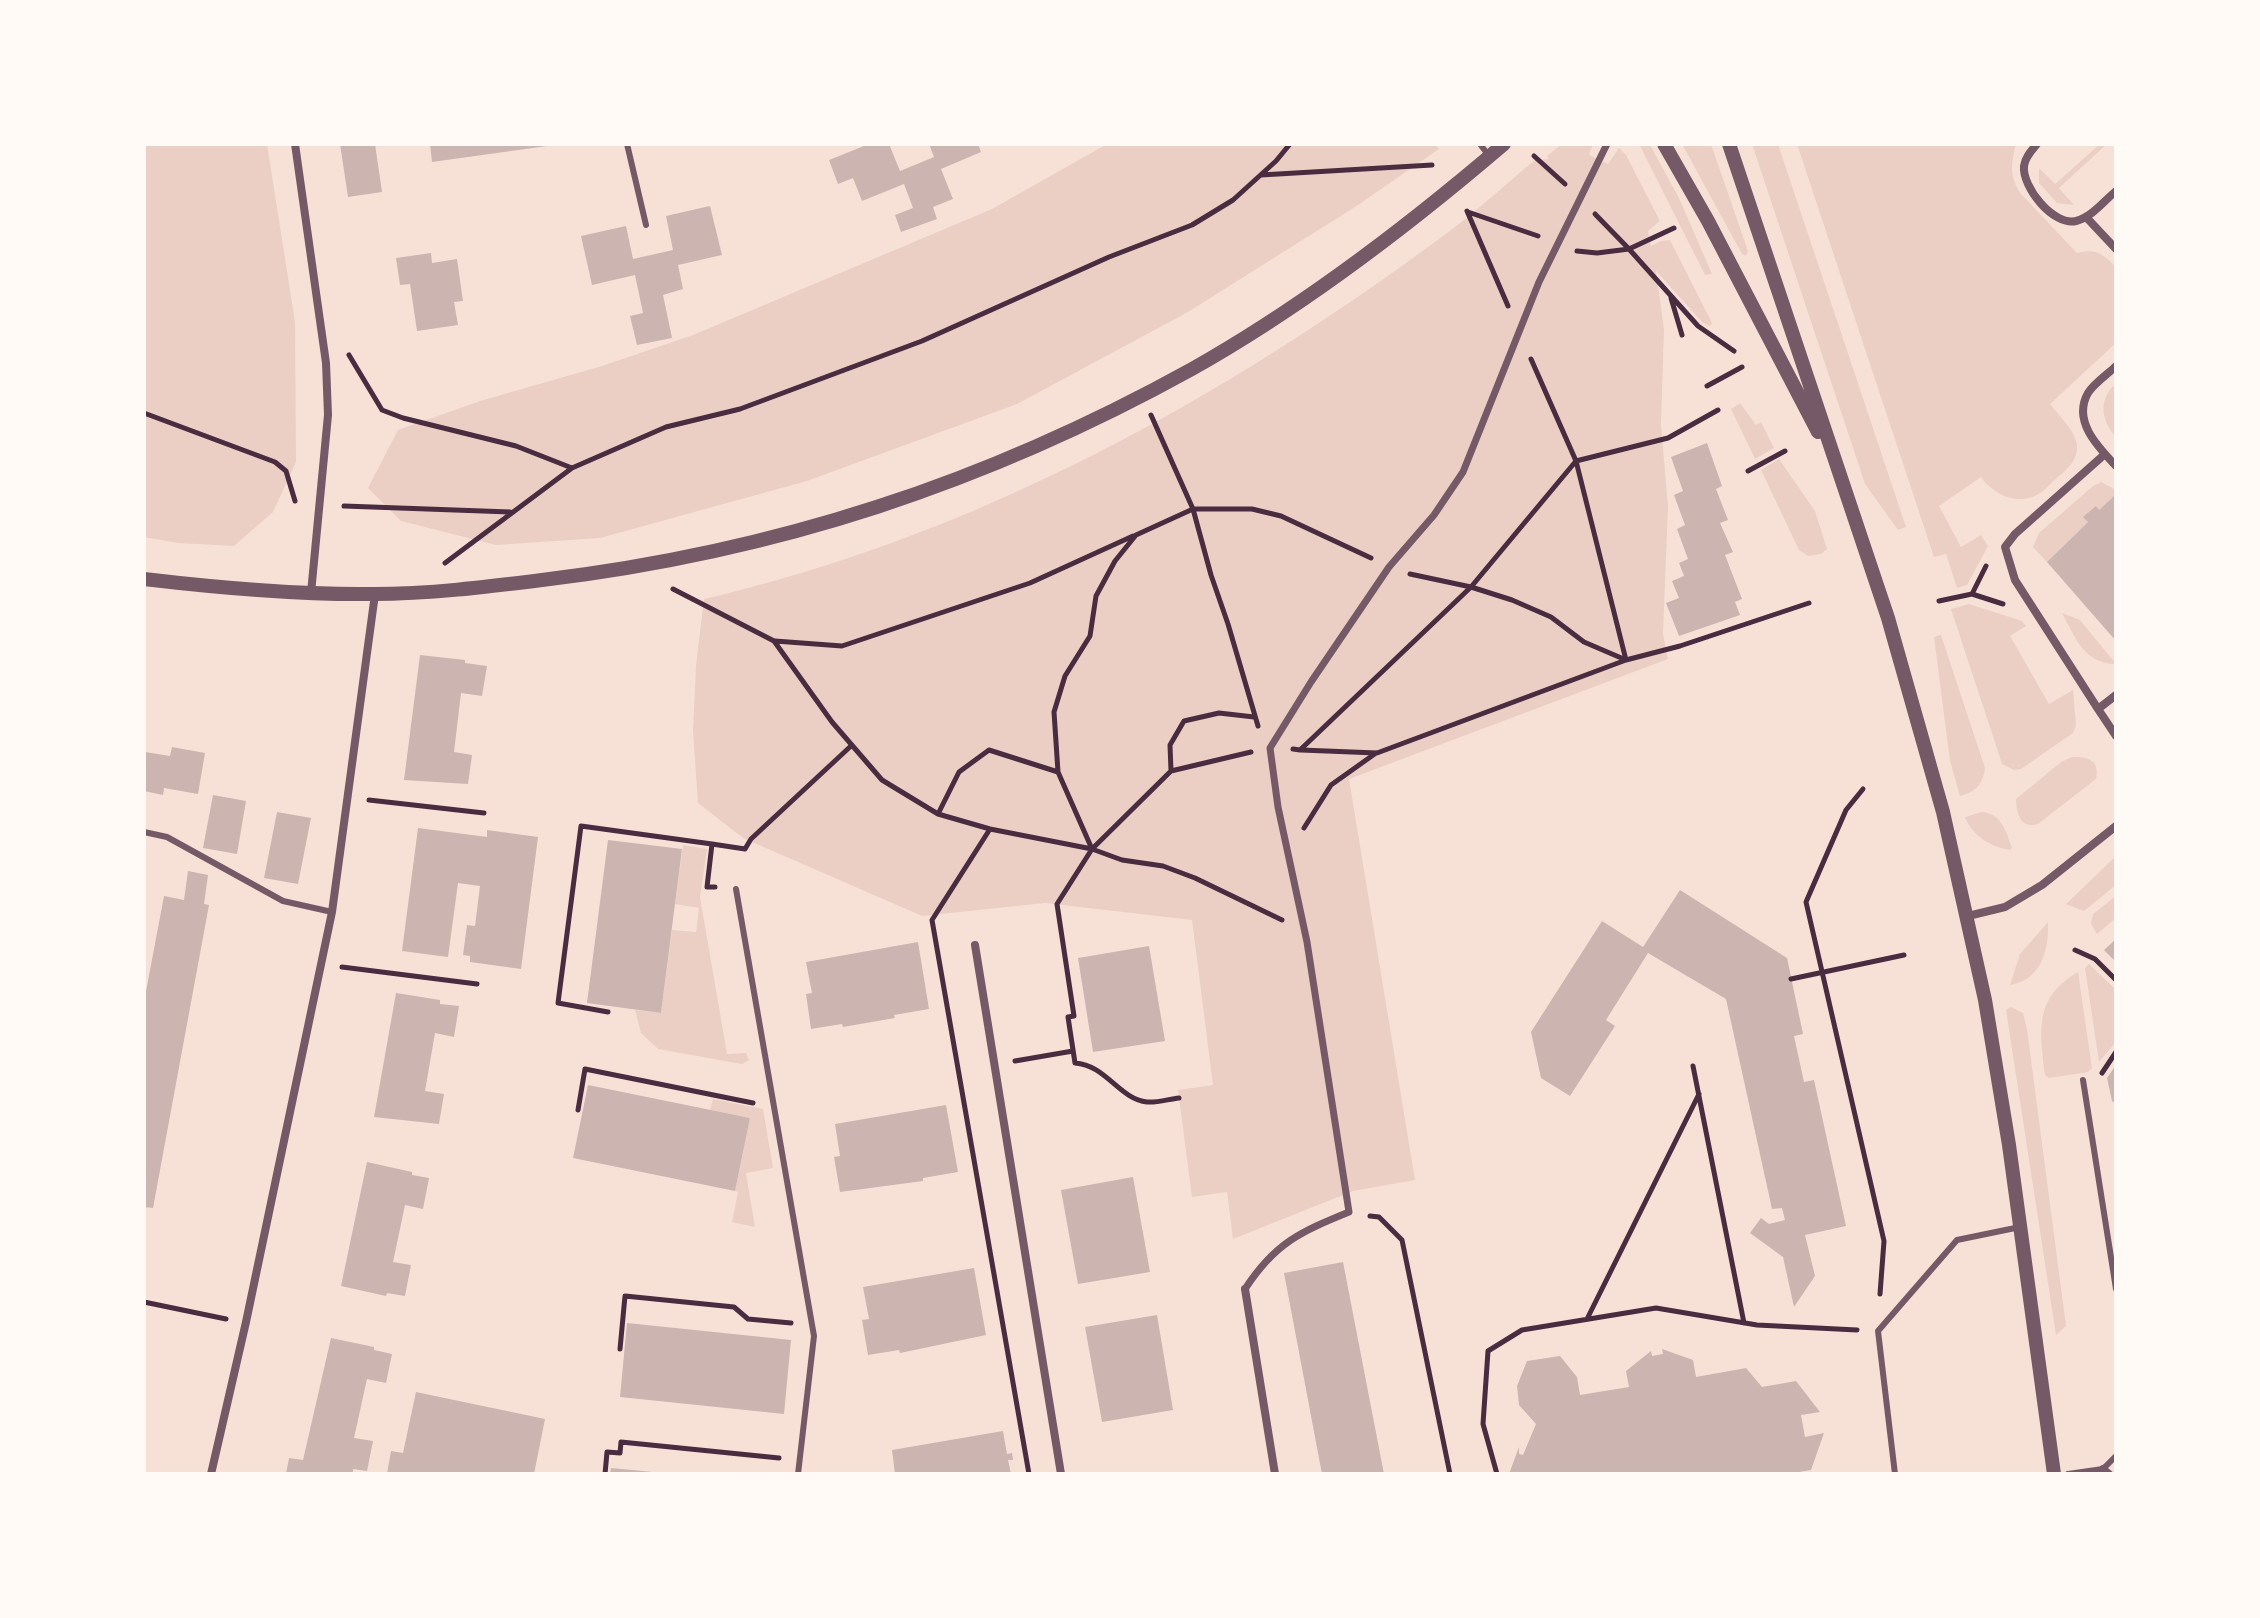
<!DOCTYPE html>
<html>
<head>
<meta charset="utf-8">
<style>
  body { margin:0 }
  #map { position:relative; width:2260px; height:1618px; overflow:hidden; background:#f7e1d7; font-family:Georgia,serif }
  canvas { display:block }
  .frame { position:absolute; inset:0; border:146px solid #fffaf5; pointer-events:none }
</style>
</head>
<body>
<div id="map">
<canvas width="2260" height="1618"></canvas>
<div class="frame"></div>
</div>
<script>
const g = document.querySelector('canvas').getContext('2d');
g.lineJoin = 'round';
function paint(path, color) {
  g.fillStyle = color;
  g.fill(path, 'evenodd');
}
function strokePath(path, color, width, dash) {
  g.strokeStyle = color;
  g.lineWidth = width;
  g.lineCap = dash ? 'butt' : 'round';
  g.setLineDash(dash || []);
  g.stroke(path);
}
paint(new Path2D(`
  M 144,144 L 267,144 L 295,322 L 296,462 L 273,512 L 234,546 L 178,543 L 144,537 Z
  M 1107,144 L 1435,144 L 1439,149 L 1355,207 L 1188,312 L 1017,404 L 807,481 L 600,538 L 496,545 L 401,521 L 368,488 L 398,430 L 480,401 L 602,366 L 693,335 L 992,209 Z
  M 1562,144 L 1593,144 L 1589,155 L 1608,164 L 1619,148 L 1626,155 L 1660,221 L 1648,231 L 1651,246 L 1661,241 L 1670,240 L 1712,323 L 1710,326 L 1703,323 L 1656,271 L 1664,329 L 1661,425 L 1668,506 L 1663,634 L 1668,659 L 1349,779 L 1415,1180 L 1353,1191 L 1233,1239 L 1227,1192 L 1192,1197 L 1179,1098 L 1178,1090 L 1213,1085 L 1192,920 L 1045,903 L 922,916 L 743,838 L 698,803 L 693,731 L 696,665 L 704,599 C 976,536 1224,399 1447,233 C 1478,210 1506,184 1535,160 L 1549,159 L 1547,156 Z
  M 1639,144 L 1650,145 L 1679,198 L 1712,274 L 1705,275 Z
  M 1682,144 L 1711,144 L 1748,251 L 1746,256 L 1742,254 Z
  M 1752,144 L 1778,144 L 1906,527 L 1898,530 L 1865,484 Z
  M 1797,144 L 2016,144 C 2011,164 2009,176 2021,194 L 2077,253 C 2096,248 2103,254 2116,267 L 2116,343 L 2050,404 C 2059,416 2075,430 2077,445 C 2078,459 2069,468 2059,476 C 2052,482 2044,492 2035,496 C 2014,505 1992,493 1981,477 L 1939,506 L 1961,547 L 1981,535 L 1988,546 L 1967,585 L 1957,588 L 1946,554 L 1934,557 Z
  M 2100,144 L 2107,144 L 2059,188 L 2074,205 L 2057,203 L 2039,183 L 2039,168 L 2055,184 Z
  M 2113,386 L 2116,389 L 2116,437 C 2102,421 2098,403 2113,386 Z
  M 1740,403 L 1756,425 L 1761,422 L 1774,448 L 1755,459 L 1731,409 Z
  M 1779,459 L 1815,511 L 1827,549 L 1821,554 L 1808,556 L 1799,550 L 1761,470 Z
  M 2101,482 L 2116,490 L 2116,499 L 2113,497 L 2099,510 L 2095,507 L 2084,517 L 2088,522 L 2047,562 L 2033,547 L 2039,533 L 2093,486 Z
  M 1969,604 L 2022,621 L 2026,626 L 2010,636 L 2049,704 L 2073,690 L 2076,725 L 2073,733 L 2021,769 L 2014,770 L 2002,764 L 1951,609 Z
  M 2062,613 L 2080,620 L 2116,664 C 2084,664 2075,637 2062,613 Z
  M 1941,635 L 1985,768 C 1983,784 1976,792 1960,796 L 1950,761 L 1934,637 Z
  M 2072,757 C 2089,756 2100,761 2096,779 L 2038,824 C 2021,830 2016,813 2016,799 L 2061,762 Z
  M 1982,812 C 2002,814 2006,831 2012,848 L 2010,850 C 1991,847 1972,836 1965,817 Z
  M 683,845 L 707,849 L 700,897 L 727,1054 L 746,1053 L 749,1060 L 742,1064 L 658,1049 L 641,1033 L 635,1010 L 661,1013 L 672,930 L 696,932 L 699,908 L 675,904 Z
  M 2116,856 L 2116,885 L 2084,911 L 2066,904 Z
  M 2116,896 L 2116,918 L 2097,934 L 2091,924 L 2093,914 Z
  M 2048,922 C 2049,951 2041,980 2010,985 L 2020,954 Z
  M 2089,964 L 2116,990 L 2116,1042 L 2099,1062 L 2085,968 Z
  M 2078,972 L 2092,1068 L 2088,1072 L 2049,1078 L 2045,1075 C 2040,1032 2033,998 2078,972 Z
  M 2011,1007 L 2023,1013 L 2027,1029 L 2066,1326 L 2056,1335 L 2006,1010 Z
  M 713,1099 L 763,1109 L 773,1168 L 746,1173 L 755,1227 L 732,1222 L 738,1192 L 735,1191 L 750,1118 L 710,1110 Z`), '#ebcfc5');
paint(new Path2D(`
  M 340,144 L 375,144 L 382,192 L 348,197 Z
  M 430,144 L 547,144 L 547,146 L 432,162 Z
  M 869,144 L 889,144 L 900,171 L 934,157 L 929,144 L 978,144 L 981,152 L 941,169 L 953,199 L 933,207 L 937,219 L 901,232 L 895,215 L 913,208 L 904,184 L 862,201 L 853,178 L 838,184 L 829,160 Z
  M 710,206 L 722,255 L 678,265 L 683,289 L 663,295 L 672,338 L 637,345 L 630,316 L 643,313 L 635,275 L 592,285 L 581,236 L 626,226 L 633,259 L 673,250 L 666,216 Z
  M 431,253 L 432,263 L 457,259 L 463,301 L 454,302 L 458,325 L 417,331 L 410,284 L 400,285 L 396,258 Z
  M 1707,443 L 1722,486 L 1716,489 L 1728,520 L 1720,523 L 1733,552 L 1725,555 L 1742,599 L 1735,602 L 1740,615 L 1679,636 L 1666,603 L 1679,598 L 1672,581 L 1684,576 L 1679,563 L 1688,559 L 1677,529 L 1685,525 L 1674,495 L 1683,491 L 1671,457 Z
  M 2114,496 L 2116,499 L 2116,641 L 2047,562 L 2088,522 L 2083,517 L 2096,506 L 2099,510 Z
  M 420,655 L 465,660 L 465,663 L 487,666 L 482,696 L 461,693 L 454,752 L 472,755 L 468,784 L 404,780 Z
  M 172,747 L 205,753 L 198,794 L 164,788 L 163,795 L 144,791 L 145,752 L 170,756 Z
  M 213,795 L 246,801 L 237,854 L 203,848 Z
  M 277,812 L 311,818 L 298,884 L 264,878 Z
  M 418,828 L 487,837 L 487,830 L 538,837 L 521,969 L 470,962 L 470,956 L 463,955 L 467,925 L 475,926 L 480,886 L 458,883 L 448,957 L 402,951 Z
  M 608,840 L 682,849 L 661,1013 L 587,1003 Z
  M 188,871 L 208,875 L 204,904 L 209,905 L 153,1208 L 144,1207 L 144,1002 L 164,896 L 184,900 Z
  M 1680,890 L 1787,958 L 1803,1034 L 1794,1036 L 1804,1082 L 1814,1080 L 1846,1226 L 1805,1235 L 1815,1276 L 1794,1307 L 1783,1257 L 1750,1233 L 1761,1218 L 1769,1224 L 1785,1220 L 1782,1208 L 1772,1209 L 1726,999 L 1648,953 L 1606,1020 L 1615,1026 L 1570,1096 L 1541,1078 L 1531,1032 L 1602,921 L 1643,947 Z
  M 2116,939 L 2116,962 L 2104,950 Z
  M 918,942 L 929,1009 L 894,1015 L 895,1018 L 843,1027 L 842,1024 L 811,1029 L 806,994 L 812,993 L 806,962 Z
  M 1149,946 L 1165,1041 L 1093,1052 L 1078,958 Z
  M 396,993 L 440,1000 L 440,1004 L 459,1006 L 454,1037 L 435,1033 L 425,1091 L 444,1094 L 439,1124 L 374,1117 Z
  M 2116,1065 L 2116,1104 L 2112,1101 L 2107,1078 Z
  M 588,1085 L 750,1118 L 735,1191 L 573,1158 Z
  M 946,1105 L 958,1172 L 923,1178 L 923,1181 L 840,1192 L 834,1157 L 840,1156 L 835,1124 Z
  M 367,1162 L 412,1172 L 412,1175 L 429,1178 L 423,1209 L 405,1205 L 393,1262 L 411,1265 L 405,1296 L 387,1293 L 386,1296 L 341,1286 Z
  M 1133,1177 L 1150,1272 L 1078,1284 L 1061,1190 Z
  M 1343,1262 L 1384,1474 L 1322,1474 L 1284,1273 Z
  M 974,1268 L 986,1335 L 900,1353 L 899,1350 L 868,1355 L 862,1320 L 869,1319 L 863,1287 Z
  M 1157,1315 L 1173,1410 L 1102,1422 L 1085,1327 Z
  M 627,1323 L 791,1340 L 784,1414 L 620,1397 Z
  M 331,1338 L 374,1347 L 374,1350 L 392,1354 L 386,1383 L 367,1379 L 354,1438 L 373,1441 L 367,1471 L 353,1469 L 353,1474 L 286,1474 L 289,1458 L 303,1460 Z
  M 1662,1349 L 1693,1360 L 1696,1377 L 1746,1368 L 1762,1387 L 1796,1381 L 1820,1412 L 1801,1415 L 1805,1437 L 1824,1433 L 1811,1470 L 1787,1474 L 1509,1474 L 1519,1447 L 1519,1454 L 1523,1455 L 1536,1424 L 1519,1405 L 1517,1386 L 1527,1361 L 1560,1356 L 1577,1377 L 1580,1395 L 1629,1387 L 1626,1371 L 1651,1351 L 1652,1356 L 1663,1354 Z
  M 416,1392 L 545,1419 L 534,1474 L 387,1474 L 391,1451 L 403,1453 Z
  M 1003,1431 L 1007,1454 L 1012,1453 L 1013,1460 L 1008,1460 L 1011,1474 L 895,1474 L 892,1450 Z
  M 611,1468 L 653,1472 L 652,1474 L 610,1474 Z`), '#ccb4b1');
strokePath(new Path2D(`
  M 1534,156 L 1565,184
  M 1261,175 L 1432,165
  M 1467,211 L 1508,306
  M 1468,212 L 1538,236
  M 1595,214 L 1629,249 L 1674,228
  M 1577,251 L 1597,253 L 1629,249 L 1698,326 L 1734,351
  M 1671,298 L 1682,335
  M 349,355 L 382,410 L 403,418 L 516,446 L 572,468 L 666,427 L 740,409 L 922,341 L 1109,257 L 1192,225 L 1233,200 L 1276,161 L 1290,144
  M 1707,386 L 1742,367
  M 144,413 L 275,462 L 286,471 L 295,501
  M 1151,415 L 1193,509 L 1211,575 L 1228,624 L 1258,726
  M 1748,471 L 1785,451
  M 344,506 L 510,512
  M 445,563 L 572,468
  M 1410,574 L 1471,587 L 1512,600 L 1551,617 L 1584,642 L 1626,660 L 1680,646 L 1809,603
  M 673,589 L 774,641 L 832,722 L 882,780 L 938,814 L 990,829 L 1092,849 L 1171,771 L 1251,752
  M 1972,594 L 1986,566
  M 1939,601 L 1972,594 L 2003,604
  M 775,641 L 842,646 L 1030,583 L 1133,536
  M 1293,749 L 1300,750 L 1471,587 L 1576,461 L 1668,438 L 1718,410
  M 1301,750 L 1377,753 L 1626,660 L 1576,461 L 1531,359
  M 1171,771 L 1170,745 L 1184,721 L 1219,713 L 1254,717
  M 1863,789 L 1846,810 L 1806,902 L 1884,1241 L 1880,1294
  M 369,800 L 484,813
  M 938,814 L 959,772 L 989,750 L 1058,772
  M 1304,828 L 1331,785 L 1376,753
  M 990,829 L 932,920 L 1029,1474
  M 1092,849 L 1057,904 L 1074,1016 L 1068,1017 L 1075,1063 C 1106,1065 1119,1099 1147,1102 C 1157,1103 1169,1099 1179,1098
  M 715,887 L 707,887 L 712,844 L 745,849 L 751,839 L 852,745
  M 1282,920 L 1195,878 L 1163,866 L 1122,860 L 1092,849 L 1058,772 L 1054,712 L 1065,676 L 1090,636 L 1096,596 L 1115,561 L 1136,535 L 1193,509 L 1252,509 L 1281,516 L 1371,558
  M 2075,950 L 2095,959 L 2116,980
  M 342,967 L 477,984
  M 1791,979 L 1904,955
  M 608,1012 L 558,1003 L 581,826 L 712,844
  M 1015,1061 L 1073,1051
  M 1693,1066 L 1744,1323
  M 2102,1073 L 2116,1052
  M 578,1110 L 585,1069 L 753,1103
  M 1370,1216 L 1379,1217 L 1402,1240 L 1450,1474
  M 144,1302 L 226,1319
  M 1588,1317 L 1699,1094
  M 620,1349 L 625,1296 L 734,1307 L 748,1319 L 791,1323
  M 605,1474 L 607,1452 L 620,1453 L 621,1442 L 779,1458
  M 1497,1474 L 1483,1424 L 1488,1351 L 1522,1330 L 1656,1308 L 1757,1325 L 1857,1330`), '#4a2c40', 5);
strokePath(new Path2D(`
  M 627,144 L 646,225
  M 1480,144 L 1489,156
  M 144,832 L 167,837 L 283,901 L 332,912
  M 736,889 L 814,1336 L 798,1474
  M 2083,1080 L 2116,1289
  M 1895,1474 L 1878,1331 L 1957,1240 L 2020,1227
  M 2068,1474 L 2103,1469 L 2116,1456`), '#755966', 6);
strokePath(new Path2D(`
  M 1245,1289 C 1275,1243 1300,1232 1349,1212 L 1307,942 L 1278,807 L 1270,748 L 1311,682 L 1389,567 L 1434,515 L 1463,472 L 1539,282 L 1607,144`), '#755966', 7);
strokePath(new Path2D(`
  M 295,144 L 326,363 L 328,415 L 311,593
  M 2037,144 C 2032,150 2025,157 2024,166 C 2022,187 2053,226 2076,221 C 2092,217 2104,201 2116,191
  M 2086,217 L 2116,249
  M 2116,366 C 2108,374 2094,383 2088,393 C 2072,421 2098,447 2116,466
  M 2116,695 L 2098,709 L 2116,736
  M 2098,709 L 2015,580 L 2005,547 L 2015,534 L 2105,454
  M 1968,916 L 2005,907 L 2042,885 L 2116,826
  M 975,945 L 1061,1474
  M 1245,1289 L 1275,1474
  M 2103,1469 L 2109,1474
  M 211,1474 L 246,1322 L 332,912 L 375,594`), '#755966', 8);
strokePath(new Path2D(`
  M 1664,144 L 1708,221 L 1818,432
  M 1729,144 L 1888,618 L 1943,812 L 1985,1000 L 2009,1145 L 2054,1474
  M 144,579 C 220,588 296,595 373,594 C 429,594 486,587 542,580 C 776,552 986,483 1192,369 C 1304,306 1407,227 1504,144`), '#755966', 14);
</script>
</body>
</html>
